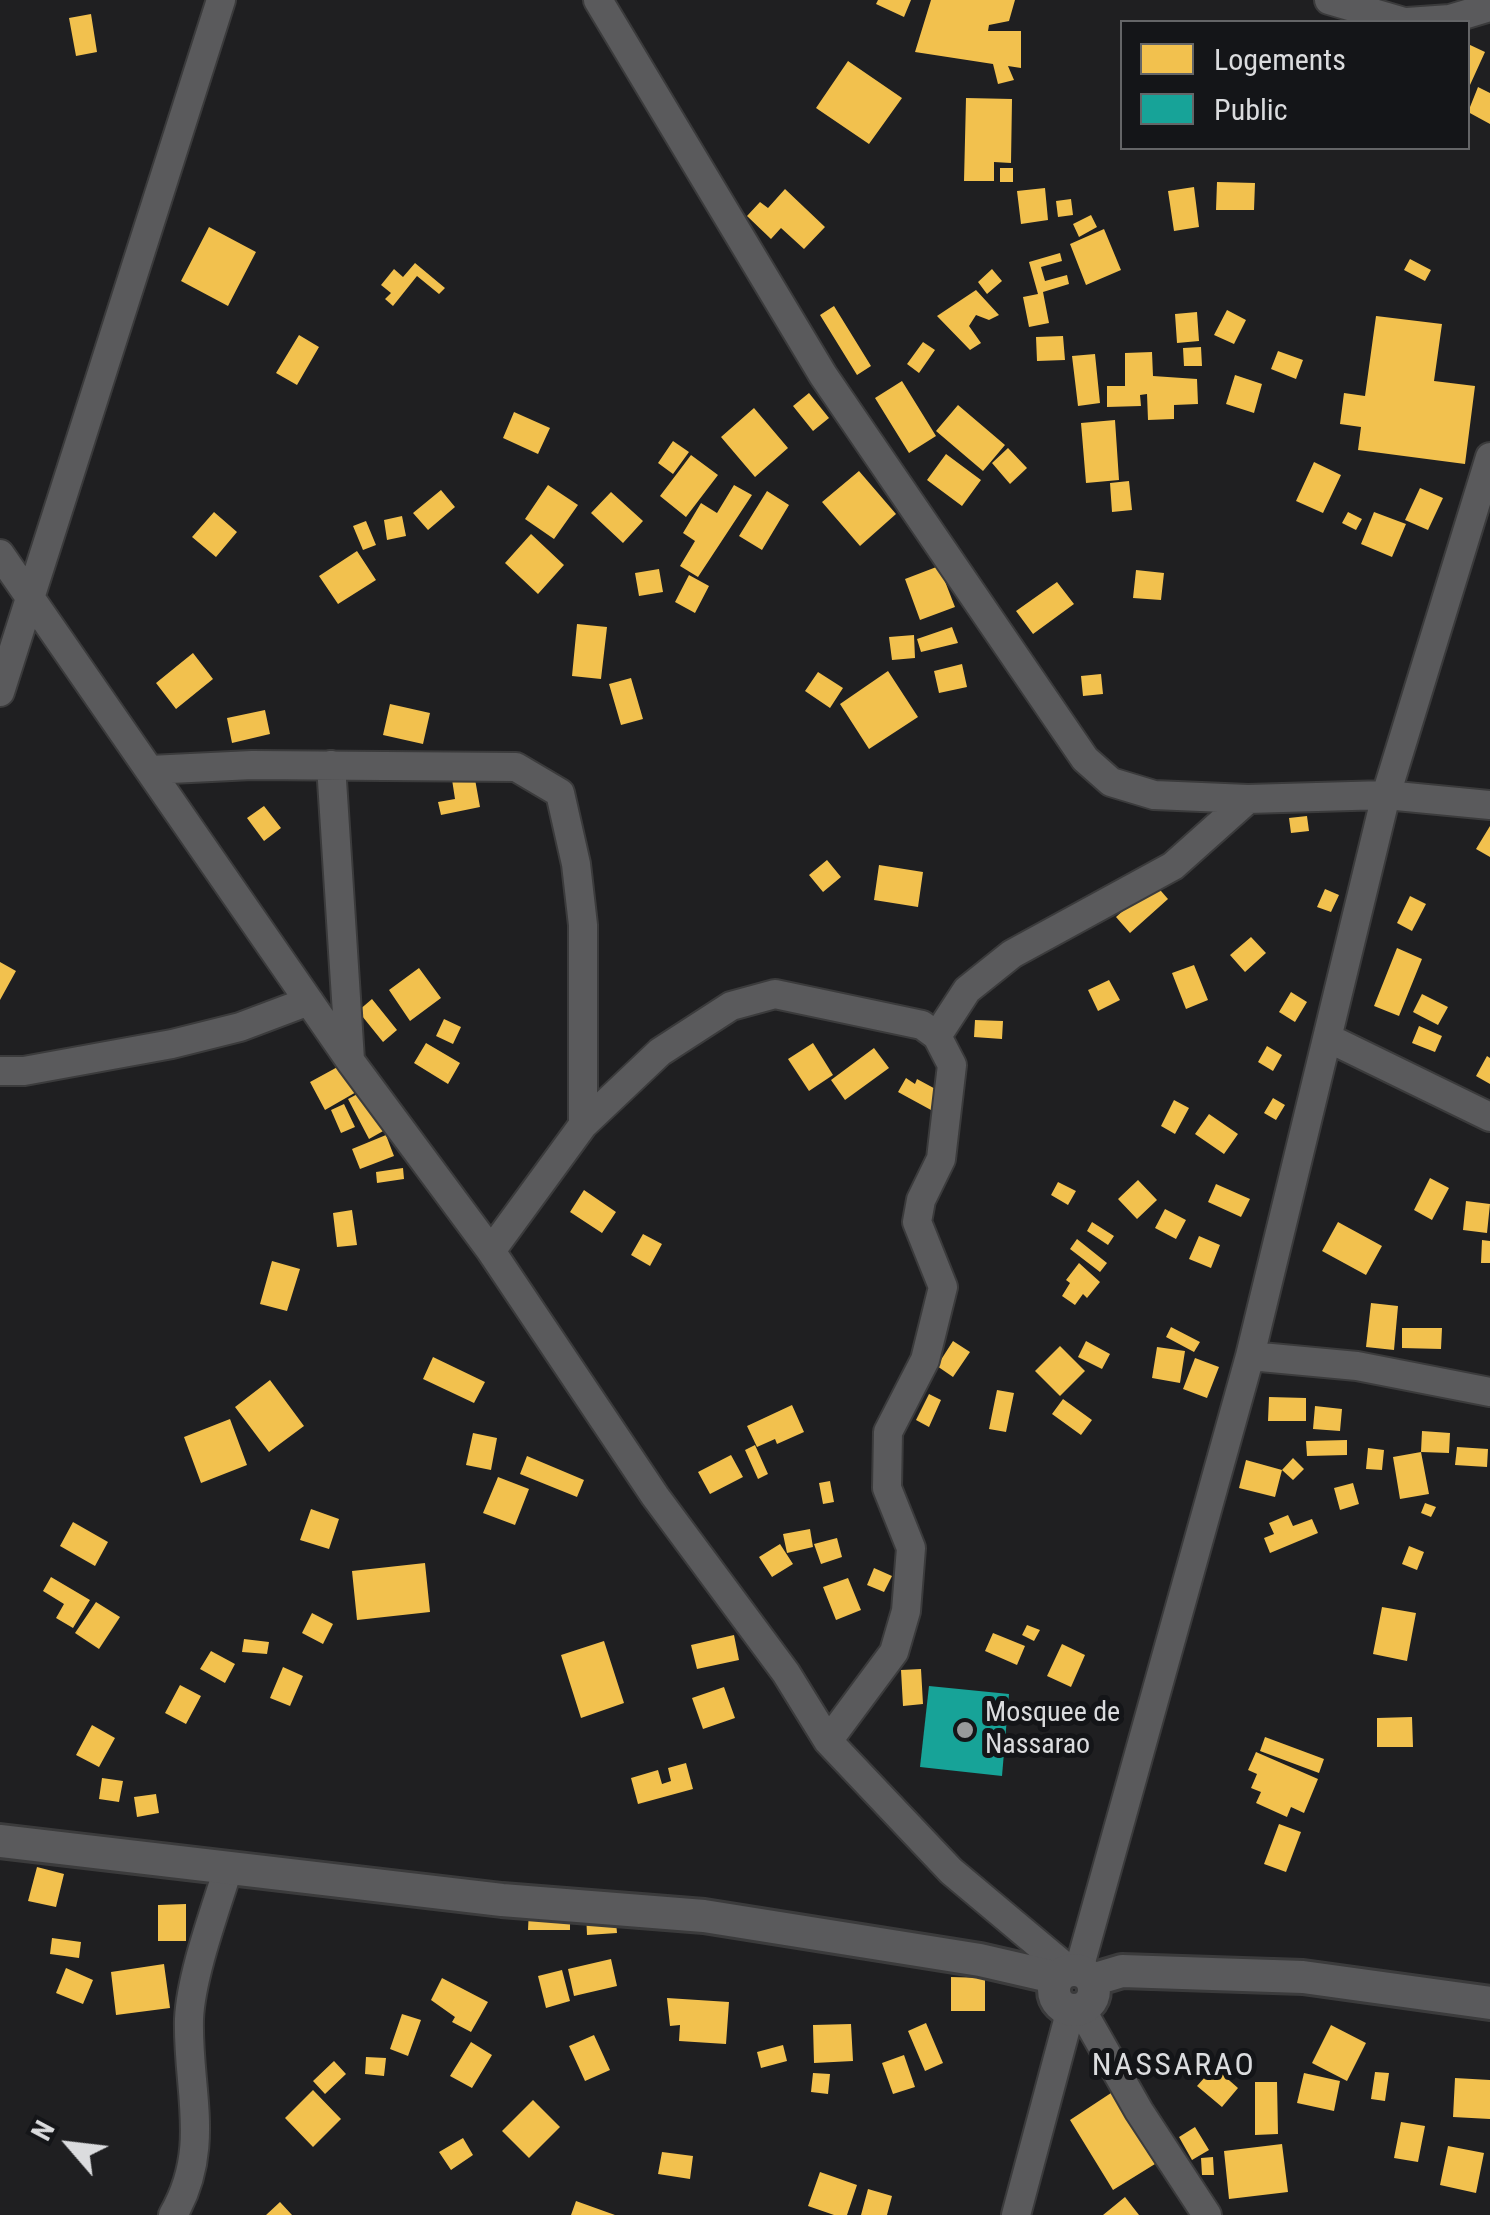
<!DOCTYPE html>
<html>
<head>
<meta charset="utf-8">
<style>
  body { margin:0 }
  #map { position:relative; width:1490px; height:2215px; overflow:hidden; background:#1f1f21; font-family:"Roboto Condensed",sans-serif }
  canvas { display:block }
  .legend { position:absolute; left:1120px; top:20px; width:350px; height:130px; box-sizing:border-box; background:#141518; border:2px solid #646567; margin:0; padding:12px 18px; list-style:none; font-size:30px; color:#dbdcde }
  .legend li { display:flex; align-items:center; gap:20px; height:50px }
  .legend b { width:50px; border:2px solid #646567 }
  .north { position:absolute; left:20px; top:2095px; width:100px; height:100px; -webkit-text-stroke:8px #141518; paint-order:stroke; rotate:298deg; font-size:28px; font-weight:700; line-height:40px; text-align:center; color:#dbdcde }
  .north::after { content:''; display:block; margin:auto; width:35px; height:45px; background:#dbdcde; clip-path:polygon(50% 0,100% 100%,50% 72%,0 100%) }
</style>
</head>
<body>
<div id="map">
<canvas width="1490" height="2215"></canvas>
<ul class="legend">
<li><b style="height:28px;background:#f2c14e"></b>Logements</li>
<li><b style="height:28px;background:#17a398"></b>Public</li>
</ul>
<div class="north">N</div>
</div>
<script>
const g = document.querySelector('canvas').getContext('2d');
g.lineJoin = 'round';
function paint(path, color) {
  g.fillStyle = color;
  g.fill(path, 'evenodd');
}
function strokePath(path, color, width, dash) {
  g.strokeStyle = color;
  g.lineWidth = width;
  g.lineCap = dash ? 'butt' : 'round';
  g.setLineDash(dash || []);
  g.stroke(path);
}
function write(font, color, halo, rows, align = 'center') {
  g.font = font + ' "Roboto Condensed",sans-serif';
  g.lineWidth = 10;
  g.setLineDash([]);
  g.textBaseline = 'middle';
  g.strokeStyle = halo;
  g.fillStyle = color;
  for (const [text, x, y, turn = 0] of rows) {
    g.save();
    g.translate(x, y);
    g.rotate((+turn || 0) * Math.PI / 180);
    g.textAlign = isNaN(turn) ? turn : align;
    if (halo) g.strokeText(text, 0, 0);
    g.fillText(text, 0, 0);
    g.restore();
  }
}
paint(new Path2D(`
  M 878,0 L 911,0 L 904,17 L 876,4 Z
  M 931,0 L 1015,0 L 1009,21 L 989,25 L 988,31 L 1021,31 L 1021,68 L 1008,66 L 1014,80 L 998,84 L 993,64 L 915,52 Z
  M 91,14 L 97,52 L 76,56 L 69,18 Z
  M 1468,44 L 1485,52 L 1470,85 L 1468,84 Z
  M 848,61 L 902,98 L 869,144 L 816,108 Z
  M 1478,87 L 1490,93 L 1490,124 L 1468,112 Z
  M 966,98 L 1012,99 L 1011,163 L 994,162 L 994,181 L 964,181 Z
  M 1000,168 L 1013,168 L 1013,182 L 1000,182 Z
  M 1217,182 L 1255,183 L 1254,210 L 1216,210 Z
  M 1194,187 L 1199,227 L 1174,231 L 1168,191 Z
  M 1045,188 L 1048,220 L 1021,224 L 1017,191 Z
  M 785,189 L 825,227 L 804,249 L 781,228 L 771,239 L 747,216 L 760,202 L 768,208 Z
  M 1071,199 L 1073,215 L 1058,217 L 1056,201 Z
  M 1091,215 L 1097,227 L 1079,237 L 1073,224 Z
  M 209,227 L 256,252 L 228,306 L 181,281 Z
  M 1104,229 L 1121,270 L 1086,285 L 1070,244 Z
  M 1060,253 L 1062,261 L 1041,267 L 1045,281 L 1067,275 L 1069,284 L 1043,292 L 1049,323 L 1029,327 L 1023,297 L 1038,294 L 1029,262 Z
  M 1410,259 L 1431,270 L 1425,281 L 1404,270 Z
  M 415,263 L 445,288 L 439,294 L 417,276 L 393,306 L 385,299 L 391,293 L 381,285 L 394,269 L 403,277 Z
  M 992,269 L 1002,281 L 987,294 L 978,282 Z
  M 976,290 L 999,315 L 989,320 L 976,315 L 969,326 L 981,343 L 970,350 L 937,316 Z
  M 834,306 L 871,366 L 857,375 L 820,315 Z
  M 1227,310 L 1246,320 L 1234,344 L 1214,335 Z
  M 1197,312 L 1199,341 L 1177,343 L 1175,314 Z
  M 1376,316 L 1442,324 L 1434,381 L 1475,386 L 1465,464 L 1358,450 L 1361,427 L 1340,424 L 1344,393 L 1365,396 Z
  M 299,335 L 319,347 L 297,385 L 276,373 Z
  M 1063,336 L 1065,360 L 1037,361 L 1036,337 Z
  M 923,342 L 935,350 L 919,373 L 907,364 Z
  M 1201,347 L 1202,366 L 1184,366 L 1183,348 Z
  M 1278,351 L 1303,360 L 1296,379 L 1271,369 Z
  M 1152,352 L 1153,376 L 1197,379 L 1198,404 L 1174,405 L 1174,419 L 1148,420 L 1147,394 L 1140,395 L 1141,406 L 1107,407 L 1107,386 L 1125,386 L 1125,353 Z
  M 1095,354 L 1100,403 L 1078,406 L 1072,356 Z
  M 1235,375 L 1262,384 L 1254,413 L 1226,404 Z
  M 902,381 L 936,436 L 909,453 L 875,398 Z
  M 809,393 L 829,418 L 813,431 L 793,406 Z
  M 958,405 L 1005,445 L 983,471 L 936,431 Z
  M 754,408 L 788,448 L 755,477 L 721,437 Z
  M 514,412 L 550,428 L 538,454 L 503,438 Z
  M 1115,420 L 1119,480 L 1086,483 L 1081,423 Z
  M 673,441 L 689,452 L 673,474 L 658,463 Z
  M 1008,448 L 1027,468 L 1010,484 L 992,463 Z
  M 946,454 L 981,480 L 962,506 L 927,480 Z
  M 691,455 L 718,475 L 686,517 L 660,496 Z
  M 1314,462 L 1341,475 L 1323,513 L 1296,501 Z
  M 859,471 L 896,514 L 860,546 L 822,502 Z
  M 1129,481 L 1132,510 L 1112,512 L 1110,483 Z
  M 548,485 L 578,505 L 554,539 L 525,519 Z
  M 734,485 L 752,495 L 698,577 L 680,566 L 695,541 L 683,533 L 701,503 L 717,513 Z
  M 1420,488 L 1443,498 L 1428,530 L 1405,520 Z
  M 441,490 L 455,507 L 428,530 L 413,513 Z
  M 767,491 L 789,505 L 762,550 L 739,536 Z
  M 611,492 L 643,521 L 623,543 L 591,513 Z
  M 214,512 L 237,532 L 216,557 L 192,537 Z
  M 1348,512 L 1362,519 L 1356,530 L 1342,523 Z
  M 1374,512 L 1406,524 L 1392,557 L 1361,544 Z
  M 402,516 L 406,536 L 387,540 L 384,520 Z
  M 366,521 L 376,545 L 363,550 L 353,526 Z
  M 531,534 L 564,565 L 538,594 L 505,563 Z
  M 357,551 L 376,580 L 338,604 L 319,576 Z
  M 939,566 L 955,607 L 920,620 L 905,579 Z
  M 659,569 L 663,592 L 639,596 L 635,573 Z
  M 1136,570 L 1164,573 L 1161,600 L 1133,598 Z
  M 689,575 L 709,586 L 695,613 L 675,602 Z
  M 1057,582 L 1074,604 L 1033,634 L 1016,611 Z
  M 577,624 L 607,627 L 601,679 L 572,676 Z
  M 952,627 L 958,643 L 921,652 L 917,639 Z
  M 914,635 L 915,658 L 892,660 L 889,637 Z
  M 193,653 L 213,679 L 176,709 L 156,683 Z
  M 962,664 L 967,687 L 939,693 L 934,671 Z
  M 888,671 L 918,717 L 869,749 L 840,704 Z
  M 818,672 L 843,688 L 830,708 L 805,691 Z
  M 1101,674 L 1103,694 L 1083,696 L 1081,676 Z
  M 631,678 L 643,719 L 621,725 L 609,684 Z
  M 390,704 L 430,713 L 423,744 L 383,735 Z
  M 265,710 L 270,734 L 232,743 L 227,718 Z
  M 473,768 L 480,807 L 441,815 L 438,802 L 455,799 L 451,773 Z
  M 264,806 L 281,828 L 264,841 L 247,818 Z
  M 1307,816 L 1309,831 L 1291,833 L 1289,818 Z
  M 1490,826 L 1490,857 L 1476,849 Z
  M 827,860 L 841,877 L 823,892 L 809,875 Z
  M 879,865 L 923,872 L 918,907 L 874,900 Z
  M 1154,883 L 1168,899 L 1130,933 L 1116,917 Z
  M 1325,889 L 1339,895 L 1331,912 L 1317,907 Z
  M 1410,896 L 1426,904 L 1412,931 L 1397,923 Z
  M 1251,937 L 1266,953 L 1245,972 L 1230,955 Z
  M 1397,948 L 1422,959 L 1399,1016 L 1374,1006 Z
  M 0,962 L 16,971 L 0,1000 Z
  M 1194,965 L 1208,1000 L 1186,1009 L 1172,973 Z
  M 419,968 L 441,998 L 410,1021 L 389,990 Z
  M 1109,980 L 1120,1000 L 1098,1011 L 1088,990 Z
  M 1291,992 L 1307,1002 L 1295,1022 L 1279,1012 Z
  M 1422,994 L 1448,1007 L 1438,1025 L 1413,1012 Z
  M 372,999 L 397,1030 L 383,1042 L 358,1011 Z
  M 444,1019 L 461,1027 L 453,1044 L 436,1036 Z
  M 975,1020 L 1003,1021 L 1002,1039 L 974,1037 Z
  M 1419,1026 L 1442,1036 L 1435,1052 L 1412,1043 Z
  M 426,1043 L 460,1063 L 448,1084 L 414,1063 Z
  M 813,1043 L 833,1075 L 809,1091 L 788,1059 Z
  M 1267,1046 L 1282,1055 L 1273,1071 L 1258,1062 Z
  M 874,1048 L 889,1068 L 845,1100 L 831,1080 Z
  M 1487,1056 L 1490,1058 L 1490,1084 L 1476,1076 Z
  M 343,1064 L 358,1091 L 325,1110 L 310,1082 Z
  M 906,1078 L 915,1084 L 917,1079 L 941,1092 L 931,1110 L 898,1092 Z
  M 365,1090 L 385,1130 L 369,1139 L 348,1099 Z
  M 1273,1098 L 1285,1105 L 1276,1120 L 1264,1113 Z
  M 1174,1100 L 1189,1108 L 1175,1134 L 1161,1126 Z
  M 344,1104 L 355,1127 L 341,1133 L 331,1110 Z
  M 1209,1114 L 1238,1134 L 1224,1154 L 1195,1134 Z
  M 386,1135 L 394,1156 L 360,1169 L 352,1149 Z
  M 403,1168 L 404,1179 L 377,1183 L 376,1172 Z
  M 1430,1178 L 1449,1188 L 1432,1220 L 1414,1210 Z
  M 1138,1180 L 1157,1200 L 1137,1219 L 1118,1199 Z
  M 1058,1182 L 1076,1191 L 1068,1205 L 1051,1195 Z
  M 1216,1184 L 1250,1199 L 1241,1217 L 1208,1202 Z
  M 584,1190 L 616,1212 L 602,1233 L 570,1212 Z
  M 1466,1201 L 1490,1204 L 1487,1233 L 1463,1230 Z
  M 1165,1209 L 1186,1220 L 1176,1239 L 1155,1228 Z
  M 352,1210 L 357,1245 L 337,1247 L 333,1213 Z
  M 1092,1222 L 1114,1236 L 1108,1245 L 1087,1231 Z
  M 1338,1222 L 1382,1246 L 1366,1275 L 1322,1251 Z
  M 643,1234 L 662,1244 L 650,1266 L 631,1255 Z
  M 1199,1236 L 1220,1245 L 1211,1268 L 1189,1259 Z
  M 1077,1239 L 1107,1263 L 1100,1272 L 1070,1249 Z
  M 1482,1240 L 1490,1241 L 1490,1263 L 1481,1263 Z
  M 272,1261 L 300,1269 L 287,1311 L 260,1304 Z
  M 1079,1263 L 1100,1282 L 1087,1298 L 1083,1294 L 1075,1305 L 1062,1296 L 1070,1283 L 1066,1280 Z
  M 1371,1303 L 1398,1306 L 1394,1350 L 1366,1347 Z
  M 1171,1327 L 1200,1342 L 1194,1352 L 1166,1337 Z
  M 1402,1328 L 1442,1328 L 1441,1349 L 1402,1348 Z
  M 953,1341 L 970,1352 L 953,1377 L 937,1366 Z
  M 1086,1341 L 1110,1354 L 1102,1369 L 1078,1357 Z
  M 1060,1346 L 1085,1371 L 1060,1396 L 1035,1371 Z
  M 1157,1347 L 1185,1351 L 1180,1383 L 1152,1378 Z
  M 433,1357 L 485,1382 L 474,1403 L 423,1379 Z
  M 1195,1358 L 1219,1367 L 1207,1398 L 1183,1389 Z
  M 270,1380 L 304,1426 L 269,1452 L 235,1407 Z
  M 997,1390 L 1014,1393 L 1006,1432 L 989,1429 Z
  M 929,1394 L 941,1400 L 929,1427 L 916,1420 Z
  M 1269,1397 L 1306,1398 L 1306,1421 L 1268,1421 Z
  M 1063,1399 L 1092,1420 L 1081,1435 L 1052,1414 Z
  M 792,1405 L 804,1432 L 777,1444 L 775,1439 L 757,1447 L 747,1426 Z
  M 1315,1406 L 1342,1409 L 1340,1431 L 1313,1429 Z
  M 230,1419 L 247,1465 L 201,1483 L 184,1437 Z
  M 1422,1431 L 1450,1433 L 1449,1453 L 1421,1452 L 1429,1494 L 1400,1499 L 1393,1457 L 1421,1452 Z
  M 473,1433 L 497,1438 L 491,1470 L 466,1465 Z
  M 1347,1440 L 1347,1455 L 1307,1456 L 1306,1441 Z
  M 755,1445 L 768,1474 L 758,1479 L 745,1450 Z
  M 1457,1447 L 1488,1449 L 1487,1467 L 1455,1465 Z
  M 1368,1448 L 1384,1450 L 1382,1470 L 1366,1469 Z
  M 731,1455 L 743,1477 L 710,1494 L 698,1472 Z
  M 527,1456 L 584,1480 L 577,1497 L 520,1474 Z
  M 1293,1458 L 1304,1469 L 1293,1480 L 1282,1470 Z
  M 1246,1460 L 1282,1470 L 1275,1497 L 1239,1488 Z
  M 498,1477 L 529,1489 L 515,1525 L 483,1513 Z
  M 830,1481 L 834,1502 L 823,1504 L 819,1483 Z
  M 1353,1483 L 1359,1504 L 1340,1510 L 1334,1488 Z
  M 1425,1503 L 1436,1507 L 1431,1517 L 1421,1513 Z
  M 311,1509 L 339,1519 L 329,1549 L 300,1540 Z
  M 1288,1515 L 1293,1526 L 1312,1519 L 1318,1533 L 1270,1553 L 1264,1538 L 1274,1534 L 1269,1523 Z
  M 73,1522 L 108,1542 L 95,1566 L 60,1546 Z
  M 810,1529 L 813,1547 L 787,1553 L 783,1534 Z
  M 837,1538 L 842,1557 L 821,1564 L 814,1544 Z
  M 780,1544 L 793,1564 L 772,1577 L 759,1557 Z
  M 1409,1546 L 1424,1552 L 1417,1570 L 1402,1564 Z
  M 425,1563 L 430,1612 L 357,1620 L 352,1571 Z
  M 874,1568 L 892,1576 L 884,1592 L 867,1585 Z
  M 51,1577 L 90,1600 L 73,1628 L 56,1618 L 64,1604 L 43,1591 Z
  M 848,1578 L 861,1610 L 836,1620 L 823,1587 Z
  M 96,1602 L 120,1617 L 99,1649 L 75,1633 Z
  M 1382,1607 L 1416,1613 L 1407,1661 L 1373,1654 Z
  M 312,1613 L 333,1624 L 323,1644 L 302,1633 Z
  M 1027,1625 L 1040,1630 L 1034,1641 L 1022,1635 Z
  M 993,1633 L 1025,1646 L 1017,1665 L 985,1651 Z
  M 734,1635 L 739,1660 L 697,1669 L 691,1645 Z
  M 244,1639 L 269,1642 L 267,1654 L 242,1652 Z
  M 604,1641 L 624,1703 L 581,1718 L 561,1655 Z
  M 1062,1644 L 1085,1655 L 1071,1687 L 1047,1676 Z
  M 211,1651 L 235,1664 L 225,1683 L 200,1669 Z
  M 283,1667 L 303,1676 L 290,1706 L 270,1698 Z
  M 921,1669 L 923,1704 L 903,1706 L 901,1670 Z
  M 180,1685 L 201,1696 L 186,1724 L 165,1713 Z
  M 724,1687 L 735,1718 L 703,1729 L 692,1698 Z
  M 1412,1717 L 1413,1747 L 1377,1747 L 1377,1718 Z
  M 92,1725 L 115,1738 L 99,1767 L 76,1755 Z
  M 1265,1737 L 1324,1759 L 1319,1773 L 1260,1751 Z
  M 1256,1752 L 1318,1779 L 1304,1813 L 1291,1807 L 1287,1817 L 1256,1803 L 1261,1792 L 1251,1788 L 1257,1774 L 1248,1770 Z
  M 686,1763 L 693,1789 L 638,1804 L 631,1778 L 658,1770 L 662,1784 L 671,1781 L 668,1768 Z
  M 102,1778 L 123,1781 L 119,1802 L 99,1799 Z
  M 156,1794 L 159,1813 L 137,1817 L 134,1797 Z
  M 1279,1824 L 1301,1832 L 1286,1872 L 1264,1864 Z
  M 37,1867 L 64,1874 L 56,1907 L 28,1901 Z
  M 186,1904 L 186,1941 L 158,1941 L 158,1905 Z
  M 529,1909 L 570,1910 L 570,1930 L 528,1930 Z
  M 615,1910 L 617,1933 L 587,1935 L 586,1912 Z
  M 52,1938 L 81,1942 L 79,1958 L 50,1954 Z
  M 611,1959 L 617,1986 L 574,1996 L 568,1969 Z
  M 164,1964 L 170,2008 L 116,2015 L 111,1972 Z
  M 66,1968 L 93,1980 L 83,2004 L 56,1993 Z
  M 562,1970 L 570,2001 L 546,2008 L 538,1976 Z
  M 951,1977 L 985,1978 L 985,2011 L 951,2011 Z
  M 442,1978 L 488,2002 L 471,2032 L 452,2022 L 455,2017 L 431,2000 Z
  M 667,1998 L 729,2002 L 726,2044 L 679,2041 L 680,2025 L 670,2026 Z
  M 402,2014 L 421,2020 L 408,2056 L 390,2049 Z
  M 926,2023 L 943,2063 L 925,2071 L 908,2031 Z
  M 851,2024 L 853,2061 L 814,2063 L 813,2025 Z
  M 1331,2025 L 1366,2043 L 1347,2081 L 1312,2063 Z
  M 594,2035 L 610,2070 L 585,2081 L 569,2046 Z
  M 471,2042 L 492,2055 L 472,2088 L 450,2076 Z
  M 783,2045 L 787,2061 L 761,2068 L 757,2052 Z
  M 904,2055 L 915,2087 L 893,2094 L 882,2063 Z
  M 366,2057 L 386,2058 L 384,2076 L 365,2074 Z
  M 334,2061 L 346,2074 L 325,2094 L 313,2081 Z
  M 1214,2067 L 1238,2088 L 1222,2107 L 1197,2086 Z
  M 1375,2072 L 1389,2073 L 1385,2101 L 1371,2099 Z
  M 813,2073 L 830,2074 L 828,2094 L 811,2092 Z
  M 1304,2073 L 1340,2081 L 1334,2111 L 1297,2103 Z
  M 1455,2078 L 1490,2080 L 1490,2119 L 1453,2117 Z
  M 1255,2082 L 1277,2082 L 1278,2134 L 1255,2135 Z
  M 313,2090 L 341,2119 L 313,2147 L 285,2118 Z
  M 1111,2093 L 1155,2164 L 1113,2190 L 1070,2120 Z
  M 533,2100 L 560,2127 L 529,2158 L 502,2131 Z
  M 1401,2122 L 1425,2126 L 1418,2162 L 1394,2158 Z
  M 1195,2127 L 1209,2150 L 1192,2160 L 1179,2137 Z
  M 463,2138 L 473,2155 L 451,2170 L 439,2152 Z
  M 1282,2144 L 1288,2192 L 1229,2199 L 1224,2151 Z
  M 1448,2146 L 1484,2153 L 1476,2193 L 1440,2185 Z
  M 662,2152 L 693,2156 L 690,2179 L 658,2174 Z
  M 1213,2157 L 1214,2175 L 1202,2175 L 1201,2158 Z
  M 820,2172 L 857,2185 L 847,2215 L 834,2215 L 808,2206 Z
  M 868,2189 L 892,2196 L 887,2215 L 861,2215 Z
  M 1125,2197 L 1139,2215 L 1103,2215 Z
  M 576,2201 L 615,2215 L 571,2215 Z
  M 280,2202 L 292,2215 L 266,2215 Z`), '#f2c14e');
paint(new Path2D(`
  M 929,1686 L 1009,1694 L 1002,1776 L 920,1767 Z`), '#17a398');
const minor = new Path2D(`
  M 598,0 L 823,375 L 1085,759 L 1111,782 L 1154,795 L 1248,799 L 1386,795 L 1490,805
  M 1329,0 L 1404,22
  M 1407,22 L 1450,19 L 1490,7
  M 0,554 L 351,1062 L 491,1251 L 655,1496 L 786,1673 L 828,1741 L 951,1871 L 1069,1970
  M 0,692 L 221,0
  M 331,765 L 350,1060
  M 150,770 L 252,765 L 516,767 L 560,793 L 576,864 L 583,925 L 583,1125
  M 937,1036 L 967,990 L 1012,954 L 1173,866 L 1248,799
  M 1328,1038 L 1490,1117
  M 0,1071 L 24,1071 L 172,1044 L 240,1027 L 309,1001
  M 491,1251 L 583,1125 L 660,1052 L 731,1006 L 775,994 L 922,1025 L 937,1036 L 952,1065 L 941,1159 L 921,1200 L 917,1222 L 943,1287 L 925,1360 L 888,1432 L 887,1488 L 911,1548 L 906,1611 L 894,1652 L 828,1741
  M 1250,1356 L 1357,1366 L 1490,1392
  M 1079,1969 L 1250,1356 L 1386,795 L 1490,457
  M 1081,2009 L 1139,2111 L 1207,2215
  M 173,2215 C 212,2148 187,2089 189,2019 C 191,1975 215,1911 228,1869
  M 1016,2215 L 1071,2009`);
const tertiary = new Path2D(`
  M 0,1841 L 502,1900 L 704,1916 L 980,1960 L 1058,1978
  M1054 1990a20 20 0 1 1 40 0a20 20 0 1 1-40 0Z
  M 1092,1980 L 1122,1971 L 1303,1977 L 1490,2003`);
strokePath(minor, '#3b3b3c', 32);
strokePath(tertiary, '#3b3b3c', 38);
strokePath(minor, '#5a5a5c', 28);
strokePath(tertiary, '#5a5a5c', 32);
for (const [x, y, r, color] of [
  [965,1730,10,"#999a9c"]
]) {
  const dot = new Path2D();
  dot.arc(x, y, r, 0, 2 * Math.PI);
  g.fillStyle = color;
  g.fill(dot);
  strokePath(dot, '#141518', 4);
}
write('28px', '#dbdcde', '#141518', [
  ["Mosquee de",985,1714],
  ["Nassarao",985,1746]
], 'left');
g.letterSpacing = '2.5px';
write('32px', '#dbdcde', '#141518', [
  ["NASSARAO",1174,2067]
]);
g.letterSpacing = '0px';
</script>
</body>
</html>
